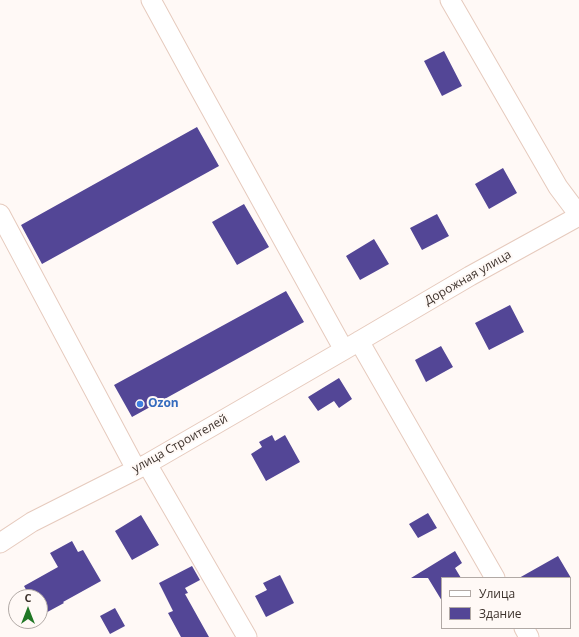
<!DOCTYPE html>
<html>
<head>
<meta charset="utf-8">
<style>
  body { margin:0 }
  #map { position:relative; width:579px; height:637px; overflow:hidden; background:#fff9f6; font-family:"Open Sans",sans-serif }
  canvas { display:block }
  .legend { position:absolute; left:441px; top:577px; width:130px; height:52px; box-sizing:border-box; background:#fff9f6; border:1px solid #b1a9a5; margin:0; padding:5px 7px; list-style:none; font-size:12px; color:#3d322c }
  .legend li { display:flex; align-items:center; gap:8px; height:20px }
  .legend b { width:20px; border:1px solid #b1a9a5 }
  .north { position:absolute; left:8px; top:589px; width:40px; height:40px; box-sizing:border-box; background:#fff9f6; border:1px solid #b1a9a5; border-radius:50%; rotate:0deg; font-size:11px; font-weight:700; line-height:16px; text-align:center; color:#3d322c }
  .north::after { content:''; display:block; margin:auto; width:14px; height:18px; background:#207725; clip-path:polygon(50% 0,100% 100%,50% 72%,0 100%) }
</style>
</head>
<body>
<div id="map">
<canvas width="579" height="637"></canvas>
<ul class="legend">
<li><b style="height:5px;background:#fff"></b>Улица</li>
<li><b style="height:11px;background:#534696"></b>Здание</li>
</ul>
<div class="north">С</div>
</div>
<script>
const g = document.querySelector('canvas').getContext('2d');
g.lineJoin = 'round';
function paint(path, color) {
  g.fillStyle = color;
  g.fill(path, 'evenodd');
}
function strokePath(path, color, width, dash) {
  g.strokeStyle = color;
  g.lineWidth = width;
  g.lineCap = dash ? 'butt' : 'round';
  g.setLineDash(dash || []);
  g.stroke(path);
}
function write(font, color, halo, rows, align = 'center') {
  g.font = font + ' "Open Sans",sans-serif';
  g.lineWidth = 4;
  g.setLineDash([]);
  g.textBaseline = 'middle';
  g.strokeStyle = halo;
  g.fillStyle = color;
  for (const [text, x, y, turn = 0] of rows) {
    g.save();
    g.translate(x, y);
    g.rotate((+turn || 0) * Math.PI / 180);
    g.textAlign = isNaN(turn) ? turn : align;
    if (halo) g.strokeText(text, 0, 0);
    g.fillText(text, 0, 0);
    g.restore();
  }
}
paint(new Path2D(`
  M 444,51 L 462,86 L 442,96 L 424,61 Z
  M 197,127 L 219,166 L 42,264 L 21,225 Z
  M 503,168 L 517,193 L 489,209 L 475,184 Z
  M 244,204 L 269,247 L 237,265 L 212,222 Z
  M 437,214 L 449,236 L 422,250 L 410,228 Z
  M 374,239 L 389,264 L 360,280 L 346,256 Z
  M 286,291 L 304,322 L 132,417 L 114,385 Z
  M 510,305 L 524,332 L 489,350 L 475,323 Z
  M 441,346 L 453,367 L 426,382 L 415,360 Z
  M 339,378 L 352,399 L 339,408 L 334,401 L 318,411 L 308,397 Z
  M 272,435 L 275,441 L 285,435 L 300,462 L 266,481 L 251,454 L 262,447 L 259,442 Z
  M 428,513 L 437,528 L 418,538 L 409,524 Z
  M 141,515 L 159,545 L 132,560 L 115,531 Z
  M 72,541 L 78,552 L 83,550 L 101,581 L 63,602 L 64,603 L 40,616 L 40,597 L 30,597 L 24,586 L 58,567 L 50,553 Z
  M 455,551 L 462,563 L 455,568 L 461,578 L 442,578 L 442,601 L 428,578 L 411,578 Z
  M 558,556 L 571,578 L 519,578 Z
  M 192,566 L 200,580 L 185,588 L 188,593 L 185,594 L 209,637 L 181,637 L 168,613 L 173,611 L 159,583 Z
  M 280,575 L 294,603 L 266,617 L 255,596 L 267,590 L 263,583 Z
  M 115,608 L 125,626 L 110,634 L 100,616 Z`), '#534696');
const minor = new Path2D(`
  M 151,0 L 193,77 L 344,350
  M 450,0 L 558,187 L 579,215
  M 0,214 L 136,469
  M 359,341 L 495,578
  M 147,464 L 247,637
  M 0,543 L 32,522 L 147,464 L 344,350 L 470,276 L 579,216
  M 524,628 L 529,637`);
strokePath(minor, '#e6cabd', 21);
strokePath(minor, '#fff', 19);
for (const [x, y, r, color] of [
  [140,404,4,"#3f7fe0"]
]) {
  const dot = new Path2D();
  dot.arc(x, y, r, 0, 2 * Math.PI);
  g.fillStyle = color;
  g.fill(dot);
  strokePath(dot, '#fff9f6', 1.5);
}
write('12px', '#3d322c', '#fff9f6', [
  ["Дорожная улица",468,278,-30],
  ["улица Строителей",180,444,-29]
]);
write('bold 12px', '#366cbe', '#fff9f6', [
  ["Ozon",148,404]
], 'left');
</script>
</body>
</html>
